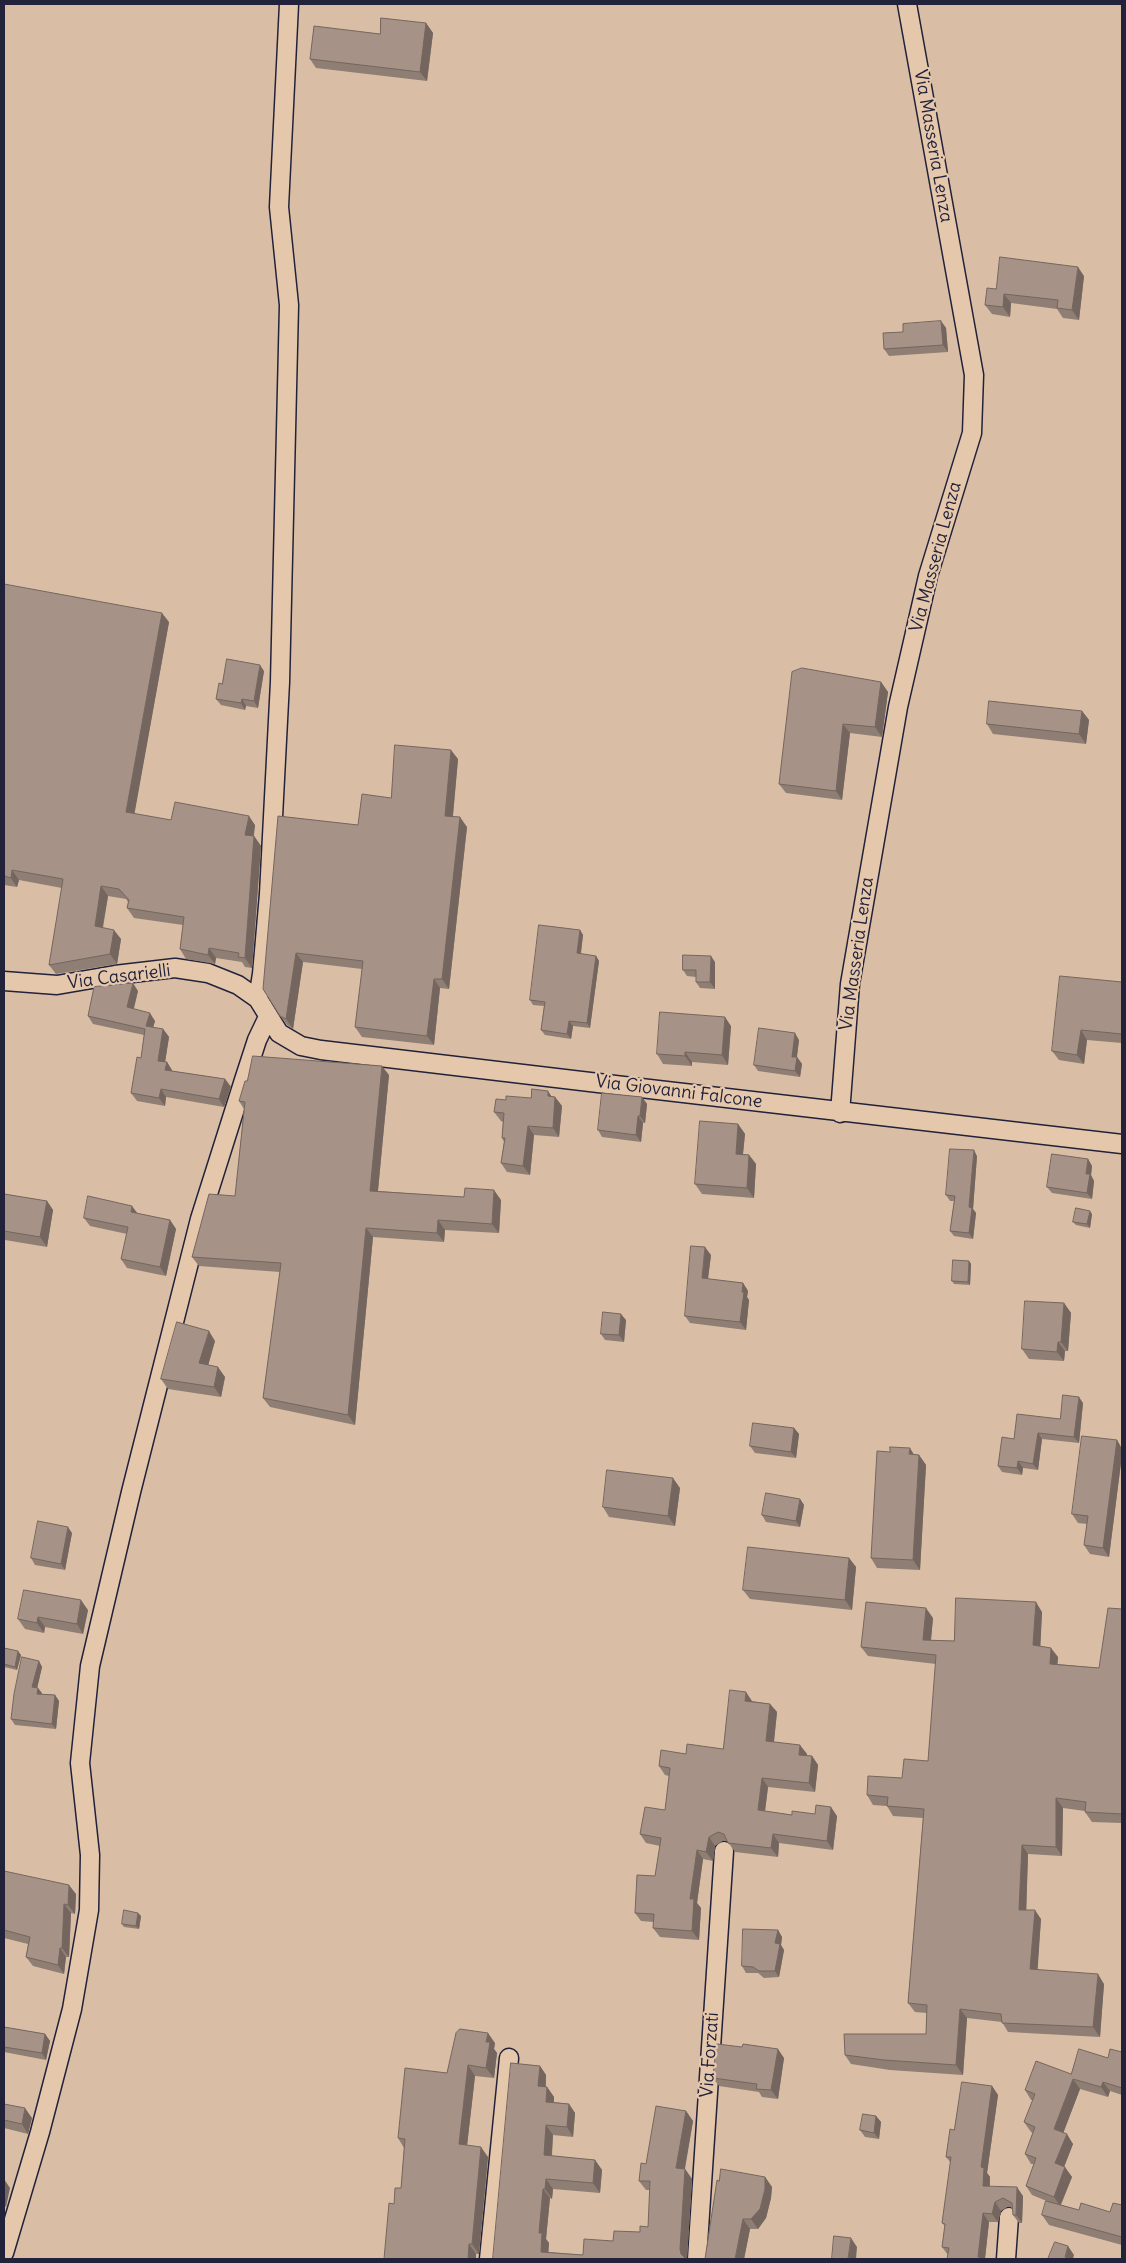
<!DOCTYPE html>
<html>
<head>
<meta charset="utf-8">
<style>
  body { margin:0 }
  #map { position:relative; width:1126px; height:2263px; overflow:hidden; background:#d9bea5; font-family:Delius,sans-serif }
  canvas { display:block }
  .frame { position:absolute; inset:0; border:5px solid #22223b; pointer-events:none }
</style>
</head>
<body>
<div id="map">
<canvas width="1126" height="2263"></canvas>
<div class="frame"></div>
</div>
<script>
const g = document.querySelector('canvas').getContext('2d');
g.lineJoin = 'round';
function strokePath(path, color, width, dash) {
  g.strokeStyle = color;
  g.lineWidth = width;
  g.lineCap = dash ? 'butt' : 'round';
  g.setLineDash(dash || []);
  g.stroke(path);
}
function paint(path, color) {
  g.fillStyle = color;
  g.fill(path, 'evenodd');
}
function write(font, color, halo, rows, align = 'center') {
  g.font = font + ' Delius,sans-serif';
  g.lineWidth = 4.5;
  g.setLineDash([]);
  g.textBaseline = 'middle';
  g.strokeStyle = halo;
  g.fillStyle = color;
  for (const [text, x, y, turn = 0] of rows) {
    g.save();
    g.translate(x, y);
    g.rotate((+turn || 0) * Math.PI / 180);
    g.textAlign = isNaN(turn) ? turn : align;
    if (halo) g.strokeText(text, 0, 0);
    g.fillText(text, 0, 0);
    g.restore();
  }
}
const minor = new Path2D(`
  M 4,981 L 57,985 L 115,975 L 175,968 L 208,973 L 238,985 L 258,999 L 279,1033 L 301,1046 L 321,1050 C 588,1081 855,1115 1122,1144
  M 258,999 L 262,974 L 269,894 L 280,682 L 289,305 L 279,207 L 289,4
  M 840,1113 L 850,984 L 898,707 L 928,576 L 972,433 L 974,375 L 907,4
  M 4,2253 L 40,2132 L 72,2009 L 89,1910 L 90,1855 L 80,1763 L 90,1666 L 131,1492 L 200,1219 L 244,1080 L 257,1040 L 268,1017
  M 489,2259 L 509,2058
  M 697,2259 L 724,1851
  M 1006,2259 L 1009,2217`);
strokePath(minor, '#22223b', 21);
strokePath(minor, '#e5c8ac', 18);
paint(new Path2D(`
  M 426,23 L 433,33 L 427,81 L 316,68 L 310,59 L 380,34 Z
  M 1084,276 L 1079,320 L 1063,318 L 1057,309 L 1011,303 L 1010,317 L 992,314 L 985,305 L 996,289 Z
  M 941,321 L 946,328 L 948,352 L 889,356 L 884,349 L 903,332 Z
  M 4,584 L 169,622 L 134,814 L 171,820 L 255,825 L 254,836 L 261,846 L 252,968 L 245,967 L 242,962 L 216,958 L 215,964 L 186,959 L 180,949 L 183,925 L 134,918 L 127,908 L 128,902 L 126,899 L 108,896 L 103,928 L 121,939 L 117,964 L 56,974 L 49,965 L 62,888 L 19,880 L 17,887 L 4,885 Z
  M 264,671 L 258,708 L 246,706 L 245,710 L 221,705 L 216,699 L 222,684 Z
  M 881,682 L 888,692 L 882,737 L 850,733 L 842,800 L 786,793 L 779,784 Z
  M 1082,711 L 1089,720 L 1086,744 L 993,734 L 987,724 Z
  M 458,759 L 453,816 L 467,827 L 449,989 L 440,988 L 434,1045 L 362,1037 L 355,1027 L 362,969 L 303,962 L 293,1029 L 287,1025 L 280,1016 L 278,816 L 358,825 L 391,798 Z
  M 580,930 L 583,935 L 581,954 L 596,956 L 599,961 L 590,1028 L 573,1026 L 571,1039 L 545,1035 L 541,1030 L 544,1006 L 533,1005 L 530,1000 Z
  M 715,962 L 715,989 L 700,988 L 696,982 L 696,977 L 687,976 L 683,970 Z
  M 1122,982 L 1122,1043 L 1087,1040 L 1084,1064 L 1059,1060 L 1052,1051 Z
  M 138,991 L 134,1009 L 155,1021 L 153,1028 L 163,1029 L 169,1037 L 165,1062 L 167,1062 L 172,1071 L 225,1079 L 231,1087 L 224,1107 L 166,1097 L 165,1106 L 137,1101 L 131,1093 L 141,1058 L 144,1035 L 93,1024 L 88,1016 Z
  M 731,1026 L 728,1065 L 692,1062 L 692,1066 L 663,1064 L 657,1054 Z
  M 799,1040 L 797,1057 L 802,1064 L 800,1077 L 758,1071 L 754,1065 Z
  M 389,1075 L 378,1191 L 501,1200 L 499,1233 L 445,1230 L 444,1242 L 373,1237 L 355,1425 L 270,1407 L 263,1398 L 280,1272 L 199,1266 L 192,1257 L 235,1196 L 244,1109 L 239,1101 Z
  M 552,1096 L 555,1097 L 562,1106 L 559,1137 L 534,1135 L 530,1175 L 507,1172 L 501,1163 L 504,1142 L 502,1138 L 503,1122 L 501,1121 L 494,1112 L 506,1100 Z
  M 642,1097 L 647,1104 L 645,1123 L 643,1123 L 641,1142 L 602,1137 L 598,1130 Z
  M 738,1124 L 745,1134 L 743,1154 L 749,1155 L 756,1164 L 754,1198 L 702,1194 L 695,1184 Z
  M 977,1156 L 973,1209 L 976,1213 L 973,1239 L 954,1236 L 950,1231 L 954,1201 L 950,1201 L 946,1195 Z
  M 1088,1159 L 1092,1166 L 1091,1175 L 1094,1181 L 1092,1199 L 1052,1193 L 1047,1187 Z
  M 4,1194 L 47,1201 L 53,1210 L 47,1247 L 5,1240 L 4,1237 Z
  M 138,1214 L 170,1220 L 176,1229 L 166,1276 L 127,1268 L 121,1259 L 127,1234 L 90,1226 L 84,1218 Z
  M 1092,1214 L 1090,1228 L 1076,1225 L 1073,1222 Z
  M 711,1255 L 708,1279 L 743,1283 L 748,1291 L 747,1297 L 749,1300 L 746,1330 L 690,1323 L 685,1316 Z
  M 969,1261 L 971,1264 L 970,1285 L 954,1284 L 952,1281 Z
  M 1064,1303 L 1071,1313 L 1068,1351 L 1065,1351 L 1064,1361 L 1029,1359 L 1022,1349 Z
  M 626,1320 L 624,1342 L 605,1340 L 601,1334 Z
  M 215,1341 L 208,1365 L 225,1377 L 221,1397 L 168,1389 L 161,1379 Z
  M 1083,1403 L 1079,1443 L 1042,1439 L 1038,1470 L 1023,1468 L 1022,1475 L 1002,1472 L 998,1466 L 1014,1439 L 1060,1419 Z
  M 794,1428 L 799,1434 L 796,1458 L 755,1453 L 750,1446 Z
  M 1117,1440 L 1122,1449 L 1122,1455 L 1109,1557 L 1090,1554 L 1084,1545 L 1087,1524 L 1078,1523 L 1072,1514 Z
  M 914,1455 L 919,1455 L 926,1465 L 920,1570 L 877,1568 L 871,1558 Z
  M 680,1488 L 675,1526 L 609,1517 L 603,1507 Z
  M 800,1499 L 804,1505 L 800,1527 L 766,1522 L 762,1515 Z
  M 72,1533 L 65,1570 L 35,1565 L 31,1558 Z
  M 849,1558 L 856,1567 L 852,1610 L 750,1599 L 743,1590 Z
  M 1122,1609 L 1122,1823 L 1092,1822 L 1085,1812 L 1085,1811 L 1063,1808 L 1062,1856 L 1028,1854 L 1026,1910 L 1041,1919 L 1037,1970 L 1104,1984 L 1100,2037 L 1008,2032 L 1002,2022 L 967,2018 L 963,2075 L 890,2070 L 851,2064 L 845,2055 L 926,2034 L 927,2013 L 915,2012 L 908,2003 L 923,1818 L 893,1816 L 887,1806 L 873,1805 L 867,1795 L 902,1778 L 928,1761 L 936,1664 L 868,1656 L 861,1647 L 933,1618 L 931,1640 L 954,1641 L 1042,1612 L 1040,1646 L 1058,1657 L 1057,1664 L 1099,1668 Z
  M 88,1610 L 83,1634 L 45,1627 L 44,1633 L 25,1629 L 18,1619 Z
  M 4,1648 L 21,1655 L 17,1670 L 4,1667 Z
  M 39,1661 L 42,1667 L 37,1688 L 42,1694 L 55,1695 L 59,1701 L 56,1729 L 15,1725 L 11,1719 Z
  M 752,1701 L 770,1704 L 777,1712 L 774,1742 L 807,1754 L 806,1756 L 812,1756 L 818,1765 L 815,1792 L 768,1787 L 765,1811 L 792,1815 L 837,1816 L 833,1850 L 779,1843 L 778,1857 L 735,1852 L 728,1842 L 724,1840 L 715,1846 L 713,1861 L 703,1859 L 697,1903 L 701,1908 L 699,1940 L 660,1937 L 653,1928 L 654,1922 L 641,1921 L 635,1913 L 655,1876 L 660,1846 L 646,1843 L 640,1834 L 665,1810 L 669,1776 L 665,1775 L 659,1766 L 686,1754 L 723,1749 Z
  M 4,1871 L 76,1894 L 75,1914 L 71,1913 L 69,1957 L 66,1957 L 64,1974 L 33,1966 L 26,1957 L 28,1944 L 4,1938 Z
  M 138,1913 L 141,1916 L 139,1929 L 124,1927 L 122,1924 Z
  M 778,1930 L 782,1937 L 781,1945 L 784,1950 L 779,1977 L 764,1978 L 758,1973 L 746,1973 L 742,1966 Z
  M 4,2027 L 45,2034 L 50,2041 L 46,2060 L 4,2052 Z
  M 495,2043 L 494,2049 L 497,2053 L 494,2078 L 475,2076 L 467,2145 L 488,2157 L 479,2254 L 476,2254 L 394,2204 L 401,2188 L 404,2148 L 398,2138 L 447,2073 Z
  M 742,2047 L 784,2058 L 778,2099 L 762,2097 L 759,2092 L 719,2086 L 713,2078 Z
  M 1122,2052 L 1122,2095 L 1110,2091 L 1108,2097 L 1080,2089 L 1063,2133 L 1073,2144 L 1064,2167 L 1072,2177 L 1061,2205 L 1079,2210 L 1110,2212 L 1122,2205 L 1122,2245 L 1049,2225 L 1042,2215 L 1049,2202 L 1032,2195 L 1026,2186 L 1034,2164 L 1031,2164 L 1025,2154 L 1033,2133 L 1031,2132 L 1024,2122 L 1033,2100 L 1031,2100 L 1025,2090 L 1071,2074 Z
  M 540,2066 L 546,2075 L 546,2087 L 547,2087 L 554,2097 L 554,2102 L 569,2104 L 575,2113 L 573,2137 L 553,2135 L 552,2156 L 595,2160 L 602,2170 L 600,2193 L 553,2189 L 552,2199 L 550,2198 L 546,2239 L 549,2243 L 548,2252 L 583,2255 L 613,2241 L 640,2232 L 648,2227 L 650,2190 L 646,2190 L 639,2181 L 646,2164 L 686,2111 L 693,2121 L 685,2169 L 692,2179 L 687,2259 L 493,2259 Z
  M 992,2086 L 998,2095 L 987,2173 L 990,2177 L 990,2187 L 1023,2196 L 1022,2223 L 1019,2223 L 1013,2215 L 1013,2209 L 1009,2206 L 1001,2211 L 998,2222 L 989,2222 L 985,2258 L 948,2255 L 942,2247 L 945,2226 L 942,2223 L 951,2163 L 946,2157 L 954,2130 Z
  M 4,2104 L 32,2118 L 28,2134 L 4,2128 Z
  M 876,2116 L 881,2122 L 879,2139 L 865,2137 L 860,2130 Z
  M 765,2177 L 772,2187 L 771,2198 L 766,2218 L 758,2229 L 750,2229 L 744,2259 L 719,2181 Z`), '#8f7e74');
paint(new Path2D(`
  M 426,23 L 433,33 L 427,81 L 420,72 Z
  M 1078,267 L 1084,276 L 1079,320 L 1072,310 Z
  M 1004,294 L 1011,303 L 1010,317 L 1003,307 Z
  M 941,321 L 946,328 L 948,352 L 943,345 Z
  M 162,613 L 169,622 L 133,822 L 126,812 Z
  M 260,665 L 264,671 L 258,708 L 254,701 Z
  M 881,682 L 888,692 L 882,737 L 875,727 Z
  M 242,699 L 246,706 L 245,710 L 241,703 Z
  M 1082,711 L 1089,720 L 1086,744 L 1079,734 Z
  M 843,724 L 850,733 L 842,800 L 836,791 Z
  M 451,750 L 458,759 L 452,825 L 445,816 Z
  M 249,816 L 255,825 L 252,844 L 245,835 Z
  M 460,817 L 467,827 L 449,989 L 442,979 Z
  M 254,836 L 261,846 L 252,968 L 245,958 Z
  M 12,870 L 19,880 L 17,887 L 11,878 Z
  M 101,886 L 108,896 L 101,936 L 95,926 Z
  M 114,930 L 121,939 L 117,964 L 110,954 Z
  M 580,930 L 583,935 L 580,958 L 577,953 Z
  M 209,948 L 216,958 L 215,964 L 208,955 Z
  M 296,953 L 303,962 L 293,1029 L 286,1019 Z
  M 596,956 L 599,961 L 590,1028 L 587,1023 Z
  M 711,956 L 715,962 L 715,989 L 710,982 Z
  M 434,979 L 440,988 L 434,1045 L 427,1036 Z
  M 133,983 L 138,991 L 132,1014 L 127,1007 Z
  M 150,1013 L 155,1021 L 151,1034 L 146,1026 Z
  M 725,1017 L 731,1026 L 728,1065 L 722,1055 Z
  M 569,1021 L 573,1026 L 571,1039 L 567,1034 Z
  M 163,1029 L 169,1037 L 164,1069 L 158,1061 Z
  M 1081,1030 L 1087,1040 L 1084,1064 L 1077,1055 Z
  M 795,1033 L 799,1040 L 796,1063 L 792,1057 Z
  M 685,1052 L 692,1062 L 692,1066 L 685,1056 Z
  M 797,1057 L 802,1064 L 800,1077 L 795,1071 Z
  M 167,1062 L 172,1070 L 171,1077 L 165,1070 Z
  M 382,1066 L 389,1075 L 377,1200 L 370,1191 Z
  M 225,1079 L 231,1087 L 224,1107 L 219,1099 Z
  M 161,1089 L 166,1097 L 165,1106 L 159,1098 Z
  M 548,1091 L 554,1100 L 548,1096 Z
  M 555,1097 L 562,1106 L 559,1137 L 553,1128 Z
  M 642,1097 L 647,1104 L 645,1123 L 640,1116 Z
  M 638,1116 L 643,1123 L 641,1142 L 636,1135 Z
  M 738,1124 L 745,1134 L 742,1163 L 736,1154 Z
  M 528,1126 L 534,1135 L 530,1175 L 523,1166 Z
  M 974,1150 L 977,1156 L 973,1209 L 976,1213 L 973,1239 L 969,1233 L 969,1207 Z
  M 749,1155 L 756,1164 L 754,1198 L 747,1188 Z
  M 1088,1159 L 1092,1166 L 1091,1175 L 1094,1181 L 1092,1199 L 1087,1193 L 1086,1174 Z
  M 494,1190 L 501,1200 L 499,1233 L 492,1224 Z
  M 47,1201 L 53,1210 L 47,1247 L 40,1237 Z
  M 132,1206 L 138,1214 L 131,1212 Z
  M 1090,1211 L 1092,1214 L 1090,1228 L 1087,1224 Z
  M 170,1220 L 176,1229 L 166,1276 L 160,1267 Z
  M 438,1220 L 445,1230 L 444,1242 L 437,1233 Z
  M 366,1228 L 373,1237 L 355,1425 L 348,1415 Z
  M 705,1247 L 711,1255 L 707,1286 L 702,1278 Z
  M 969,1261 L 971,1264 L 970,1285 L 968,1282 Z
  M 743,1283 L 748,1291 L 747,1297 L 749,1300 L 746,1330 L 740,1322 Z
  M 1064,1303 L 1071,1313 L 1068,1351 L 1061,1342 Z
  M 621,1314 L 626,1320 L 624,1342 L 619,1335 Z
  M 209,1331 L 215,1341 L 206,1373 L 199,1363 Z
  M 1058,1342 L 1065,1351 L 1064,1361 L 1057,1352 Z
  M 218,1367 L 225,1377 L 221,1397 L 214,1387 Z
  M 1079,1397 L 1083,1403 L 1079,1443 L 1074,1437 Z
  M 794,1428 L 799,1434 L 796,1458 L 791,1452 Z
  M 1038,1433 L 1042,1439 L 1038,1470 L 1033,1464 Z
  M 1117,1440 L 1122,1449 L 1122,1455 L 1109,1557 L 1103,1548 Z
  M 910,1448 L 916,1458 L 909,1454 Z
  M 919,1455 L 926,1465 L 920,1570 L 913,1560 Z
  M 1018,1461 L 1023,1468 L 1022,1475 L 1017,1468 Z
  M 673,1478 L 680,1488 L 675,1526 L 668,1516 Z
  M 800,1499 L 804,1505 L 800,1527 L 796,1521 Z
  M 68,1527 L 72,1533 L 65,1570 L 61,1564 Z
  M 849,1558 L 856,1567 L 852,1610 L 845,1600 Z
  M 81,1600 L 88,1610 L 83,1634 L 77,1624 Z
  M 1036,1602 L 1042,1612 L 1040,1655 L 1033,1645 Z
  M 926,1608 L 933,1618 L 930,1649 L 923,1640 Z
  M 38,1617 L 45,1627 L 44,1633 L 37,1623 Z
  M 1051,1648 L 1058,1657 L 1057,1673 L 1050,1664 Z
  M 18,1651 L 21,1655 L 17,1670 L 15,1667 Z
  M 39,1661 L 42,1667 L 36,1693 L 32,1687 Z
  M 38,1688 L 42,1693 L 41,1699 L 37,1694 Z
  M 746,1692 L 752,1701 L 752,1710 L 745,1701 Z
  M 55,1695 L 59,1701 L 56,1729 L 52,1724 Z
  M 770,1704 L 777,1712 L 773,1750 L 766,1741 Z
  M 800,1745 L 807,1754 L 805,1764 L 799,1755 Z
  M 812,1756 L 818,1765 L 815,1792 L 809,1783 Z
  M 762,1778 L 768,1787 L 764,1819 L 758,1810 Z
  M 1056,1798 L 1063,1808 L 1062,1856 L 1056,1847 Z
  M 831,1807 L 837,1816 L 833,1850 L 827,1841 Z
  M 773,1834 L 779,1843 L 778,1857 L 771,1848 Z
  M 709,1837 L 715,1846 L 713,1861 L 706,1852 Z
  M 1022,1845 L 1028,1854 L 1026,1919 L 1019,1910 Z
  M 697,1850 L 703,1859 L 697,1903 L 701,1908 L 699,1940 L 692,1931 L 690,1899 Z
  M 69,1885 L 76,1894 L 75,1914 L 68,1905 Z
  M 64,1904 L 71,1913 L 69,1957 L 62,1948 Z
  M 1035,1910 L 1041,1919 L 1037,1979 L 1030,1969 Z
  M 138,1913 L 141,1916 L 139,1929 L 136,1926 Z
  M 778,1930 L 782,1937 L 781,1945 L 784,1950 L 779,1977 L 775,1971 L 775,1943 Z
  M 60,1948 L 66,1957 L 64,1974 L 58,1965 Z
  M 1098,1974 L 1104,1984 L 1100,2037 L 1093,2027 Z
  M 960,2009 L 967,2018 L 963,2075 L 956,2065 Z
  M 488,2033 L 495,2043 L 494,2049 L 497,2053 L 494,2078 L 486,2068 L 486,2042 Z
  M 45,2034 L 50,2041 L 46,2060 L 42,2053 Z
  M 778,2049 L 784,2058 L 778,2099 L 771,2090 Z
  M 468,2065 L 475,2076 L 466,2155 L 459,2144 Z
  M 540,2066 L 546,2075 L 545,2096 L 538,2086 Z
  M 1073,2079 L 1080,2089 L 1061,2139 L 1054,2129 Z
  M 1103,2082 L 1110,2091 L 1108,2097 L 1101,2087 Z
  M 992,2086 L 998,2095 L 987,2173 L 990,2177 L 989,2195 L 983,2186 L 981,2167 Z
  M 547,2087 L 554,2097 L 553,2111 L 546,2102 Z
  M 569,2104 L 575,2113 L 573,2137 L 567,2127 Z
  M 25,2108 L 32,2118 L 28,2134 L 22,2124 Z
  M 686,2111 L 693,2121 L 683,2178 L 676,2168 Z
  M 876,2116 L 881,2122 L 879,2139 L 874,2133 Z
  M 546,2125 L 553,2135 L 551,2164 L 544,2155 Z
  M 1067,2134 L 1073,2144 L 1062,2172 L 1055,2163 Z
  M 481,2147 L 488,2157 L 479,2254 L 472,2244 Z
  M 595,2160 L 602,2170 L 600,2193 L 593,2183 Z
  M 1065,2167 L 1072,2177 L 1060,2206 L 1054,2197 Z
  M 685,2169 L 692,2179 L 687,2259 L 681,2254 L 680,2249 Z
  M 765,2177 L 772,2187 L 771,2198 L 766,2218 L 758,2229 L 751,2219 Z
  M 4,2179 L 10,2188 L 6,2207 L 4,2205 Z
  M 546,2179 L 553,2189 L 552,2199 L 545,2189 Z
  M 1017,2187 L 1023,2196 L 1022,2223 L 1016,2215 Z
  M 543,2189 L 550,2198 L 546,2239 L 549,2243 L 548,2259 L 541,2252 L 539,2233 Z
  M 995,2202 L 1001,2211 L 998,2222 L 992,2214 Z
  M 983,2213 L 989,2222 L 985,2259 L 978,2257 Z
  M 743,2219 L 750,2229 L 744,2259 L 735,2259 Z
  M 851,2238 L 857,2247 L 856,2259 L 848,2259 Z
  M 469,2244 L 476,2254 L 476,2259 L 468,2259 Z
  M 1068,2246 L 1074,2255 L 1073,2259 L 1066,2259 L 1065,2257 Z`), '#74665e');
const building = new Path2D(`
  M 381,18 L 426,23 L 420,72 L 310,59 L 314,26 L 380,34 Z
  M 1000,257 L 1078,267 L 1072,310 L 1057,308 L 1058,300 L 1004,294 L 1003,307 L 985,305 L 987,288 L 996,289 Z
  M 941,321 L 943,345 L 884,349 L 883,333 L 903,332 L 903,324 Z
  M 4,584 L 162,613 L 126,812 L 171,820 L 175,802 L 249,816 L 245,835 L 254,836 L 245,958 L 238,957 L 239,953 L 209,948 L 208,955 L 180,949 L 184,917 L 127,908 L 129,900 L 119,889 L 101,886 L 95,926 L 114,930 L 110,954 L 49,965 L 63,879 L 12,870 L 11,878 L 4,876 Z
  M 227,659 L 260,665 L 254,701 L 242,699 L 241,703 L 216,699 L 219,683 L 222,684 Z
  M 802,668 L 881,682 L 875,727 L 843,724 L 836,791 L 779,784 L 792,672 Z
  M 989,701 L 1082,711 L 1079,734 L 987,724 Z
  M 395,745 L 451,750 L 445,816 L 460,817 L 442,979 L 434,979 L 427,1036 L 355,1027 L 363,961 L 296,953 L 286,1019 L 280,1016 L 263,989 L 278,816 L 358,825 L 362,794 L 391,798 Z
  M 539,925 L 580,930 L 577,953 L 596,956 L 587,1023 L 569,1021 L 567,1034 L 541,1030 L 545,1002 L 530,1000 Z
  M 683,955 L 711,956 L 710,982 L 696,982 L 696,970 L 683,970 Z
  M 1060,976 L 1122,982 L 1122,1034 L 1081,1030 L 1077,1055 L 1052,1051 Z
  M 133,983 L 127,1007 L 150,1013 L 146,1026 L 163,1029 L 158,1061 L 167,1062 L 165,1070 L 225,1079 L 219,1099 L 161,1089 L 159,1098 L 131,1093 L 137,1057 L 141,1058 L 145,1029 L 88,1016 L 94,987 Z
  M 660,1012 L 725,1017 L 722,1055 L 685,1052 L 685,1056 L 657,1054 Z
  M 759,1028 L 795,1033 L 792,1057 L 797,1057 L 795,1071 L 754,1065 Z
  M 253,1056 L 382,1066 L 370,1191 L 464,1197 L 465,1188 L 494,1190 L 492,1224 L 438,1220 L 437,1233 L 366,1228 L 348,1415 L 263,1398 L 281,1263 L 192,1257 L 209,1194 L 235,1196 L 245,1102 L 239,1101 L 245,1081 L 247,1081 Z
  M 532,1089 L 548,1091 L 548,1096 L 555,1097 L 553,1128 L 528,1126 L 523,1166 L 501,1163 L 505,1138 L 502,1138 L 504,1113 L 494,1112 L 496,1099 L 506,1100 L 506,1096 L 531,1098 Z
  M 602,1093 L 642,1097 L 640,1116 L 638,1116 L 636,1135 L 598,1130 Z
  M 700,1121 L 738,1124 L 736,1154 L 749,1155 L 747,1188 L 695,1184 Z
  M 950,1149 L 974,1150 L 969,1207 L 972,1208 L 969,1233 L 950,1231 L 955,1196 L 946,1195 Z
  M 1052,1154 L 1088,1159 L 1086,1174 L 1090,1174 L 1087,1193 L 1047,1187 Z
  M 4,1194 L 47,1201 L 40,1237 L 4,1231 Z
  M 88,1196 L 132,1206 L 131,1212 L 170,1220 L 160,1267 L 121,1259 L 128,1227 L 84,1218 Z
  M 1076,1208 L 1090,1211 L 1087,1224 L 1073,1222 Z
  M 691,1246 L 705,1247 L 702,1278 L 743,1283 L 742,1292 L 744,1292 L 740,1322 L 685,1316 Z
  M 953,1260 L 969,1261 L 968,1282 L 952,1281 Z
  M 1025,1301 L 1064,1303 L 1061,1342 L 1058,1342 L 1057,1352 L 1022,1349 Z
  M 603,1312 L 621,1314 L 619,1335 L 601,1334 Z
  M 177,1322 L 209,1331 L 199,1363 L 218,1367 L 214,1387 L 161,1379 Z
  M 1063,1395 L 1079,1397 L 1074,1437 L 1038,1433 L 1033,1464 L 1018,1461 L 1017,1468 L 998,1466 L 1002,1437 L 1014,1439 L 1017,1414 L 1060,1419 Z
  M 753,1423 L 794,1428 L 791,1452 L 750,1446 Z
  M 1082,1436 L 1117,1440 L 1103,1548 L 1084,1545 L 1088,1516 L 1072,1514 Z
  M 890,1447 L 910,1448 L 909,1454 L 919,1455 L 913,1560 L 871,1558 L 877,1451 L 890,1452 Z
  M 607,1470 L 673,1478 L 668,1516 L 603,1507 Z
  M 766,1493 L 800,1499 L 796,1521 L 762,1515 Z
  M 38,1521 L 68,1527 L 61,1564 L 31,1558 Z
  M 748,1547 L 849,1558 L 845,1600 L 743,1590 Z
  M 24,1590 L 81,1600 L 77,1624 L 38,1617 L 37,1623 L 18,1619 Z
  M 956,1598 L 1036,1602 L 1033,1645 L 1051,1648 L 1050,1664 L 1099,1668 L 1108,1608 L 1122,1609 L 1122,1814 L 1085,1812 L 1086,1802 L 1056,1798 L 1056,1847 L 1022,1845 L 1019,1910 L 1035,1910 L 1030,1969 L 1098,1974 L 1093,2027 L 1002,2023 L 1001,2014 L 960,2009 L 956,2065 L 884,2060 L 845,2055 L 844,2034 L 926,2034 L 927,2005 L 908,2003 L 924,1809 L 887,1806 L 888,1797 L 867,1795 L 868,1776 L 902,1778 L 904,1759 L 928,1761 L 936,1655 L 861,1647 L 866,1602 L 926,1608 L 923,1640 L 954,1641 Z
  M 4,1648 L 18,1651 L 15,1667 L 4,1664 Z
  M 22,1657 L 39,1661 L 32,1687 L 38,1688 L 37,1694 L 55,1695 L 52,1724 L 11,1719 L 14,1694 Z
  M 730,1690 L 746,1692 L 745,1701 L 770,1704 L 766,1741 L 800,1745 L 799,1755 L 812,1756 L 809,1783 L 762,1778 L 758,1810 L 792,1815 L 792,1811 L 815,1814 L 816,1805 L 831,1807 L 827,1841 L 773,1834 L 771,1848 L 728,1843 L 724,1834 L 718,1832 L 709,1837 L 706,1852 L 697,1850 L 690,1899 L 694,1899 L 692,1931 L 653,1928 L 654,1914 L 635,1913 L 637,1875 L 655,1876 L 661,1838 L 640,1834 L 645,1807 L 665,1810 L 670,1768 L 659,1766 L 661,1750 L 686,1754 L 687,1744 L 723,1749 Z
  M 4,1871 L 69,1885 L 68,1905 L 64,1904 L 62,1948 L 60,1948 L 58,1965 L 26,1957 L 30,1937 L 4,1930 Z
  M 124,1910 L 138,1913 L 136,1926 L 122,1924 Z
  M 743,1929 L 778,1930 L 775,1943 L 780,1944 L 775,1971 L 759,1971 L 753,1967 L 742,1966 Z
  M 4,2027 L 45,2034 L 42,2053 L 4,2047 Z
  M 460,2029 L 488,2033 L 486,2042 L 490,2042 L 486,2068 L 468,2065 L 459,2144 L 481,2147 L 472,2244 L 469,2244 L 468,2259 L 384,2259 L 389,2203 L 394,2204 L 395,2188 L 401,2188 L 405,2139 L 398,2138 L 405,2068 L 447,2073 L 456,2033 Z
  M 717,2044 L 742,2047 L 743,2044 L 778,2049 L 771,2090 L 756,2089 L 757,2084 L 713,2078 Z
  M 1079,2049 L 1108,2058 L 1110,2049 L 1122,2052 L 1122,2088 L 1103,2082 L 1101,2087 L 1073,2079 L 1054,2129 L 1067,2134 L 1055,2163 L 1065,2167 L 1054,2197 L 1026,2186 L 1036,2158 L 1025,2154 L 1035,2127 L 1024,2122 L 1035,2094 L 1025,2090 L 1036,2061 L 1071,2074 Z
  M 511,2063 L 540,2066 L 538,2086 L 547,2087 L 546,2102 L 569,2104 L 567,2127 L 546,2125 L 544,2155 L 595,2160 L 593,2183 L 546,2179 L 545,2189 L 543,2189 L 539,2233 L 542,2233 L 541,2252 L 583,2255 L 584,2239 L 613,2241 L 614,2231 L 640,2232 L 640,2226 L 648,2227 L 650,2181 L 639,2181 L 641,2163 L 646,2164 L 656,2106 L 686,2111 L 676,2168 L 685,2169 L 680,2249 L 681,2254 L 686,2259 L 493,2259 Z
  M 962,2082 L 992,2086 L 981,2167 L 984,2168 L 983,2186 L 1017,2187 L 1016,2215 L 1013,2215 L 1012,2203 L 1003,2198 L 995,2202 L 992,2214 L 983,2213 L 978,2257 L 987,2259 L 947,2259 L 949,2248 L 942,2247 L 945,2224 L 942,2223 L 951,2157 L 946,2157 L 950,2129 L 954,2130 Z
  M 4,2104 L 25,2108 L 22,2124 L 4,2120 Z
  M 863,2114 L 876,2116 L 874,2133 L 860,2130 Z
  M 721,2169 L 765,2177 L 765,2189 L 760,2209 L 751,2219 L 743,2219 L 735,2259 L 705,2259 L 717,2180 L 719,2181 Z
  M 1046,2201 L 1079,2210 L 1081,2203 L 1110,2212 L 1113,2203 L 1122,2205 L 1122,2237 L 1042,2215 Z
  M 834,2236 L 851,2238 L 848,2259 L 832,2259 Z
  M 1055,2242 L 1068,2246 L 1065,2257 L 1072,2259 L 1048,2259 Z`);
paint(building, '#a69287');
strokePath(building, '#74665e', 1);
write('18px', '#22223b', '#e5c8ac', [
  ["Via Masseria Lenza",933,146,80],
  ["Via Masseria Lenza",936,557,-75],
  ["Via Masseria Lenza",857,954,-82],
  ["Via Casarielli",119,977,-7],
  ["Via Giovanni Falcone",679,1092,7],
  ["Via Forzati",710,2055,-86]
]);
</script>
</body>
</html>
